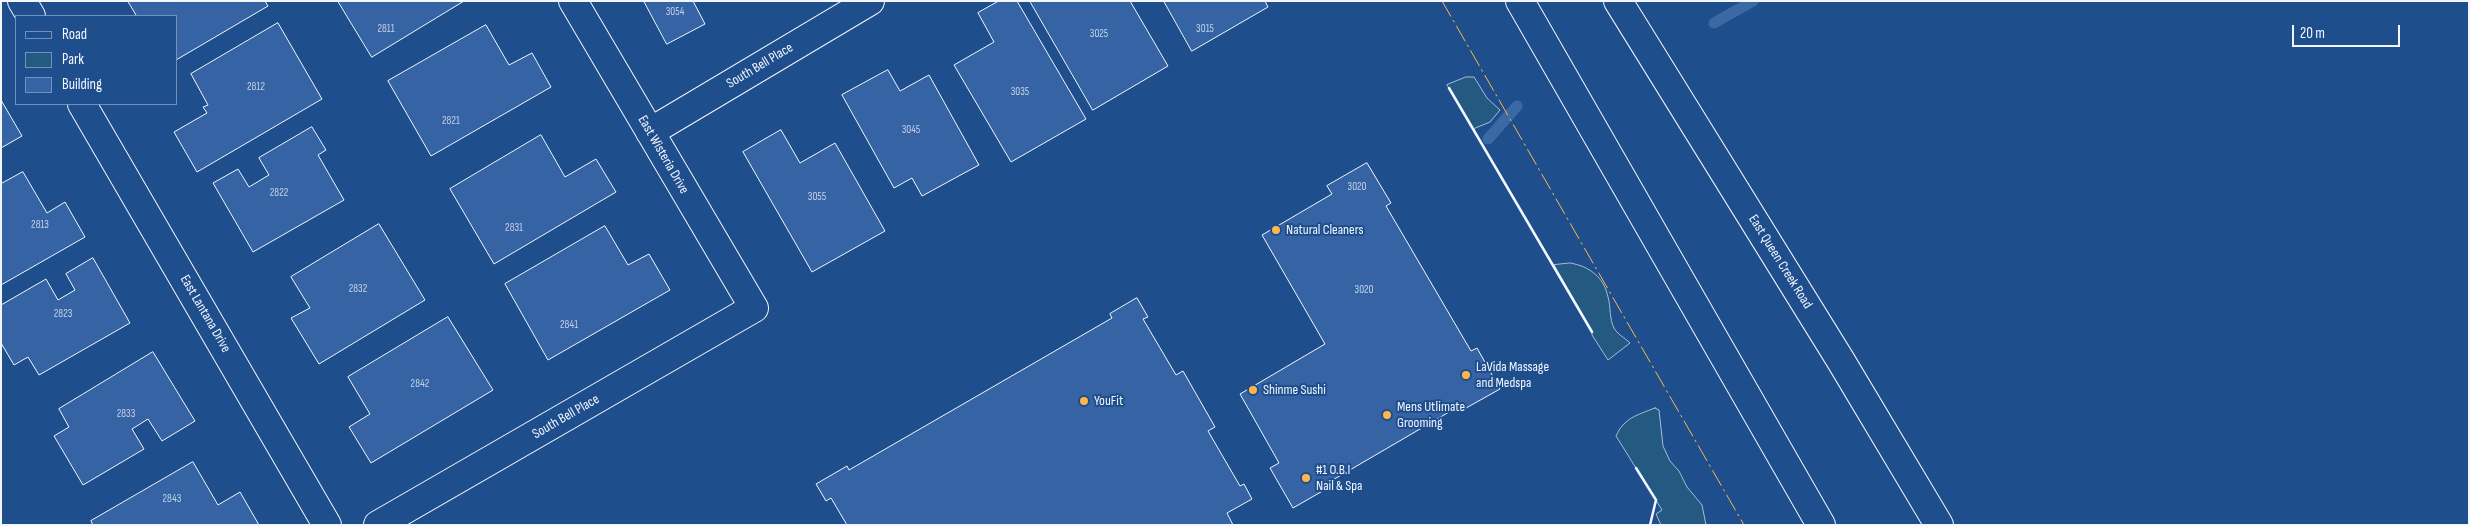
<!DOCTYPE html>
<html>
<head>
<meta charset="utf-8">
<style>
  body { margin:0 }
  #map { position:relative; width:2470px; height:526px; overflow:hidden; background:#1f4e8c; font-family:"Sofia Sans Condensed",sans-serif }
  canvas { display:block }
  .frame { position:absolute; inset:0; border:2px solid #f2f6ff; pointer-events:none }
  .legend { position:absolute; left:15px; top:15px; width:162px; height:90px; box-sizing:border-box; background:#1f4e8c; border:1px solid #7391ba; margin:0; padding:6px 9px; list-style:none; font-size:15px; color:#f2f6ff }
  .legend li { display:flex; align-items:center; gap:10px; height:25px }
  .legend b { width:25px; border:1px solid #7391ba }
  .scale { position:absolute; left:2292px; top:25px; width:108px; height:22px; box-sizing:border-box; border:2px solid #f2f6ff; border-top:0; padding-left:6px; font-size:15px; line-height:18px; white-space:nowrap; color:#f2f6ff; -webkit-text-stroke:4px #1f4e8c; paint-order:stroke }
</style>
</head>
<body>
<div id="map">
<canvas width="2470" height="526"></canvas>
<div class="frame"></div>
<ul class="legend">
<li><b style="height:6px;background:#1f4e8c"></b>Road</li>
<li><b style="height:14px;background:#245a82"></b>Park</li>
<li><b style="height:14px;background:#3563a3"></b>Building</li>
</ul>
<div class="scale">20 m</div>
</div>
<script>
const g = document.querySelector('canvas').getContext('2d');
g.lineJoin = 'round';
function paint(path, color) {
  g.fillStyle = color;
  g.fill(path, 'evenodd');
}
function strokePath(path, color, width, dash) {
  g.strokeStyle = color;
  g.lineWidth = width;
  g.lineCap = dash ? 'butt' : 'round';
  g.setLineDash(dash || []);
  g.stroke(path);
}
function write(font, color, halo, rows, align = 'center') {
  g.font = font + ' "Sofia Sans Condensed",sans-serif';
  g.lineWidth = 4;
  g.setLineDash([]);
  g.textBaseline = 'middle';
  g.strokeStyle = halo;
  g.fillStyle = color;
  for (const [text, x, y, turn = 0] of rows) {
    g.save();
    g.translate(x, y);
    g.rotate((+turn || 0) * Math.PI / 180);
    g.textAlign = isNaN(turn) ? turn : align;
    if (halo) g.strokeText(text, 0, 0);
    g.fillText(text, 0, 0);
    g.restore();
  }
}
const green = new Path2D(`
  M 1466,77 L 1474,77 L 1487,98 L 1500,110 L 1490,122 L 1473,129 L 1447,85 Z
  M 1570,263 C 1589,266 1604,277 1608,297 C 1611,307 1609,318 1614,328 C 1617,334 1625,338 1630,343 L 1608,360 L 1592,335 L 1592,331 L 1554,265 Z
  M 1655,408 L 1659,410 L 1663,446 L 1670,461 L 1679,471 L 1687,487 L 1702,505 L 1706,525 L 1661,525 L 1656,514 L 1662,510 L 1616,436 C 1624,418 1637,415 1655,408 Z`);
paint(green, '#245a82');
strokePath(green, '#a8bbd7', 1);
strokePath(new Path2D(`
  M 1714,23 L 1753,1
  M 1488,139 L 1517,106`), '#3b69a3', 11);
const building = new Path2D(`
  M 128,1 L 265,1 L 268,6 L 176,60 L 176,16 L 137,16 Z
  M 338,1 L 464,1 L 372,57 Z
  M 644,1 L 693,1 L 705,24 L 667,44 Z
  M 999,1 L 1017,1 L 1086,119 L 1011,162 L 954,65 L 994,42 L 978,13 Z
  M 1030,1 L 1130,1 L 1168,66 L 1093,110 Z
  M 1164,1 L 1265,1 L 1268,7 L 1192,51 Z
  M 278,23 L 322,99 L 197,172 L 174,132 L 207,113 L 203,107 L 208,105 L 191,74 Z
  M 486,25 L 509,65 L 532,53 L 551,87 L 431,156 L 388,81 Z
  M 888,70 L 900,91 L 929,75 L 979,165 L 922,196 L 912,178 L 894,188 L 842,95 Z
  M 1,100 L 22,136 L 1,148 Z
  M 312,127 L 326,150 L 318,155 L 344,200 L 253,252 L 213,183 L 238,169 L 249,187 L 269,175 L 259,158 Z
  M 781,130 L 800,163 L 835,143 L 885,231 L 812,272 L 743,152 Z
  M 541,135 L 565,177 L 596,159 L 616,192 L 494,264 L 450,189 Z
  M 1367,163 L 1391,203 L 1386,206 L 1471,351 L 1477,348 L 1500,389 L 1459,412 L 1456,408 L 1331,481 L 1333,485 L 1293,508 L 1270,468 L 1279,463 L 1240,394 L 1325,344 L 1262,235 L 1332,194 L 1327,186 Z
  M 23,172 L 47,213 L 65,202 L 85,237 L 1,285 L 1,184 Z
  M 379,224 L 425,300 L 319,364 L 291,318 L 310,308 L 291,277 Z
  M 605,226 L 628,265 L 649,254 L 670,290 L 548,360 L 505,284 Z
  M 93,258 L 130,323 L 39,375 L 28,357 L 14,365 L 1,343 L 1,305 L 46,279 L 58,300 L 75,290 L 66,274 Z
  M 1137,298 L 1148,317 L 1143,319 L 1176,375 L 1183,371 L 1215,427 L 1208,431 L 1240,486 L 1244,484 L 1252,499 L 1227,513 L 1233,525 L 847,525 L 831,498 L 826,501 L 816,484 L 847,466 L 849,470 L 1112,318 L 1110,314 Z
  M 448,317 L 493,390 L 371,463 L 349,427 L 370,414 L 348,377 Z
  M 153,352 L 195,421 L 162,441 L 148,419 L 132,429 L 144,449 L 83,485 L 54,436 L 69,427 L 59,409 Z
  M 193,462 L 218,505 L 240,492 L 259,525 L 93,525 L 91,521 Z`);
paint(building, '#3563a3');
strokePath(building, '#f2f6ff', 1);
const street = new Path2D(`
  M 22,1 L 31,16
  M 82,104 L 327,525
  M 650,132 L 870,1
  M 378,525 L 754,308 L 573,1`);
const primary = new Path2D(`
  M 1520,1 L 1821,525
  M 1618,1 L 1841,361 L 1939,525`);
strokePath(street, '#f2f6ff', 30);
strokePath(primary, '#f2f6ff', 30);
strokePath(street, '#1f4e8c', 28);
strokePath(primary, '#1f4e8c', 28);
strokePath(new Path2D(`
  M 1449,88 L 1592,332
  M 1636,468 L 1656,500 L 1650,525`), '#f2f6ff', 2.5);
strokePath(new Path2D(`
  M 1442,1 L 1744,525`), '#ffb74d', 1, [18, 4, 2.5, 4]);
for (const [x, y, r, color] of [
  [1276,230,5,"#ffb74d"],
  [1466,375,5,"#ffb74d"],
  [1253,390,5,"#ffb74d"],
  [1084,401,5,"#ffb74d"],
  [1387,415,5,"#ffb74d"],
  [1306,478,5,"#ffb74d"]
]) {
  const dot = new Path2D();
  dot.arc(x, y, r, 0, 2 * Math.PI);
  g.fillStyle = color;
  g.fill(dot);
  strokePath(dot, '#1f4e8c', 2);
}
write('11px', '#c3d1e8', null, [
  ["3054",675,12],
  ["2811",386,29],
  ["3015",1205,29],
  ["3025",1099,34],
  ["2812",256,87],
  ["3035",1020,92],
  ["2821",451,121],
  ["3045",911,130],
  ["3020",1357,187],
  ["2822",279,193],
  ["3055",817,197],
  ["2813",40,225],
  ["2831",514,228],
  ["2832",358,289],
  ["3020",1364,290],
  ["2823",63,314],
  ["2841",569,325],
  ["2842",420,384],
  ["2833",126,414],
  ["2843",172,499]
]);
write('14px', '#f2f6ff', '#1f4e8c', [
  ["South Bell Place",760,66,-31],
  ["East Wisteria Drive",663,155,60],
  ["East Queen Creek Road",1780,262,58],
  ["East Lantana Drive",205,314,60],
  ["South Bell Place",566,417,-30]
]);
write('14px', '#f2f6ff', '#1f4e8c', [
  ["Natural Cleaners",1286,230],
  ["LaVida Massage",1476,367],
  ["and Medspa",1476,383],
  ["Shinme Sushi",1263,390],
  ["YouFit",1094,401],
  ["Mens Utlimate",1397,407],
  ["Grooming",1397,423],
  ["#1 O.B.I",1316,470],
  ["Nail & Spa",1316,486]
], 'left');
</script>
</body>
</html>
